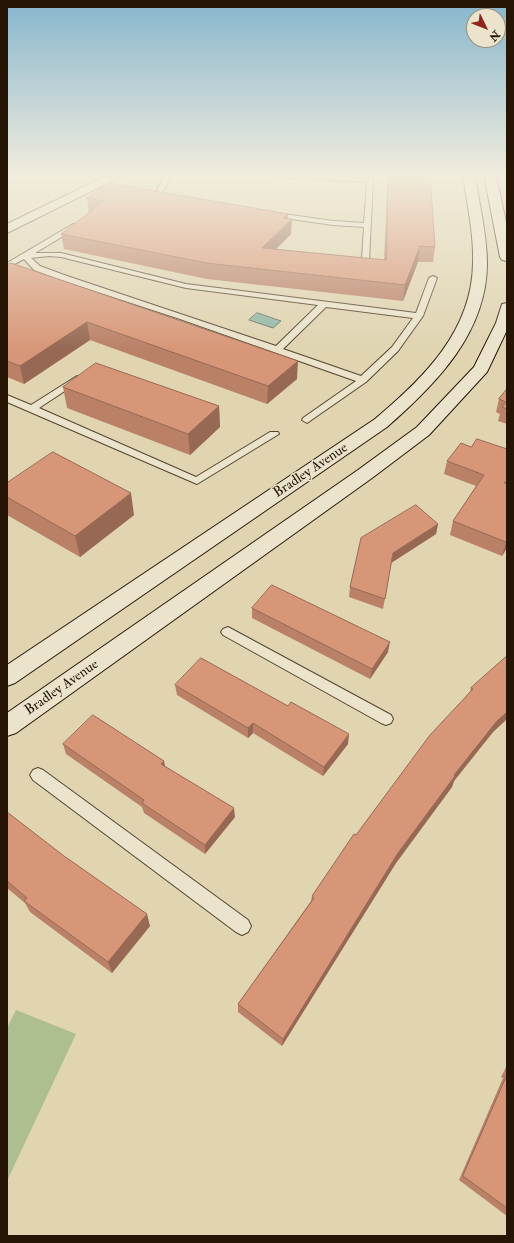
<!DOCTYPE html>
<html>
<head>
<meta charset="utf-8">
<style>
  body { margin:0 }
  #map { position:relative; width:514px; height:1243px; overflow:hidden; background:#e0d4b1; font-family:"IM FELL Double Pica",serif }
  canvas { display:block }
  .frame { position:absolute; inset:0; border:8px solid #261405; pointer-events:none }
  .north { position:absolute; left:466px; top:8px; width:40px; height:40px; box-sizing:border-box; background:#ebe3cc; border:1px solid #9c907c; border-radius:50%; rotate:133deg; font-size:11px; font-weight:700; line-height:16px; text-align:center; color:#261405 }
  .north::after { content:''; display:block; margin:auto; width:14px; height:18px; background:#8f2418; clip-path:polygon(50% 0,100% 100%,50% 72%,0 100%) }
</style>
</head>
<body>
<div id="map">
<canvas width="514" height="1243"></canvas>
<div class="frame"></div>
<div class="north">N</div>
</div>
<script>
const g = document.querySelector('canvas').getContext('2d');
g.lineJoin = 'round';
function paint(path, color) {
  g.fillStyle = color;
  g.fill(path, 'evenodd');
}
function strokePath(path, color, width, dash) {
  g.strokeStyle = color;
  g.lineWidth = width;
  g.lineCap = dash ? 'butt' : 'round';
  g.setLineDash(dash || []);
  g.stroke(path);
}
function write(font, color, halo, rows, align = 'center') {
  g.font = font + ' "IM FELL Double Pica",serif';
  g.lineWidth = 3;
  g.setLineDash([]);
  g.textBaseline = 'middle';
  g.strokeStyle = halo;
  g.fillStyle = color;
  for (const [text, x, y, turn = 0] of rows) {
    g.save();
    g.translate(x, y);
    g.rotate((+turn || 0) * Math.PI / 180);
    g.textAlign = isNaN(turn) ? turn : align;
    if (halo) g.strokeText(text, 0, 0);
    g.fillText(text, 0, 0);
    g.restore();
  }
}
paint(new Path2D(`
  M 16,1010 L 76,1034 L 7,1181 L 7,1028 Z`), '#adbe90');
const water = new Path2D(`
  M 257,313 L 258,313 L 281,321 L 273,328 L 249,320 Z`);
paint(water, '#94b9a7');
strokePath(water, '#687766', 1);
const service = new Path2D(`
  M 165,175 L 172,175 L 162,193 L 174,196 L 174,198 L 155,194 Z
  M 274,175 L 320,175 L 373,179 L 369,261 L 362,259 L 364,227 L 333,225 L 270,216 L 266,214 L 270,212 L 333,221 L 364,223 L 367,182 L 277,177 Z
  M 73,224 L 80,226 L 35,253 L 61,253 L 186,284 L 416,313 L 429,278 L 433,276 L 437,278 L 423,316 L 398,351 L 366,382 L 307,423 L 302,420 L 303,418 L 356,381 L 180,319 L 61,280 L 34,270 L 24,259 L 7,268 L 7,263 ZM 49,256 L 61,257 L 186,288 L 318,305 L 276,346 L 67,276 L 40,266 L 31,258 ZM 326,307 L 413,318 L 392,347 L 361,376 L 283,349 Z
  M 77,376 L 82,379 L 80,381 L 39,408 L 196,477 L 270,432 L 278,432 L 279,434 L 197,484 L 7,402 L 7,395 L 31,405 Z
  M 228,627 L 391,715 L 393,719 L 391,723 L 386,725 L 381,723 L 223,635 L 221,632 L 223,629 Z
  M 38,768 L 43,770 L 248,920 L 251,926 L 248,932 L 242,935 L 236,932 L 33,780 L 30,775 L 33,770 Z`);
const minor = new Path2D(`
  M 108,175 L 124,175 L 7,233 L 7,224 Z`);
const secondary = new Path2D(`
  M 463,175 L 475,175 C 479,204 487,234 487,263 C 487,333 436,384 387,427 L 15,683 L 7,686 L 7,665 L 375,419 C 424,378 472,331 473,263 C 474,234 467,204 463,175 Z
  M 484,175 L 496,175 L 507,227 L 507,261 L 502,260 L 500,257 Z
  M 507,303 L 507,330 L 487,372 L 429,435 L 372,478 L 16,733 L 7,736 L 7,713 L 358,470 L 417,427 L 474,367 L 496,323 L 502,304 Z`);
strokePath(service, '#544430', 2);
strokePath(minor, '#544430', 2);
strokePath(secondary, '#261405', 2);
paint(service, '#ebe3cc');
paint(minor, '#ebe3cc');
paint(secondary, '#ebe3cc');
paint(new Path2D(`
  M 388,175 L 430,175 L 435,247 L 433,262 L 418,262 L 403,301 L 207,279 L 64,249 L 61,234 L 89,213 L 87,198 L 288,218 L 291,234 L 276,249 L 384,260 Z
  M 7,265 L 297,379 L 267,404 L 90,340 L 24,384 L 7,377 Z
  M 63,387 L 219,406 L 220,427 L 190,455 L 67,408 Z
  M 507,389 L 507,424 L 498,421 L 500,414 L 496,412 L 499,399 Z
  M 471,447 L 507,449 L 507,548 L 502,556 L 450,535 L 453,521 L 476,486 L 444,474 L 447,461 Z
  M 7,483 L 134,515 L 80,557 L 7,515 Z
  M 438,524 L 436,534 L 391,563 L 383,609 L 349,597 L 350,587 Z
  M 252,608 L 388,652 L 370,679 L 252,618 Z
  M 507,656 L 507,719 L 493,732 L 454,781 L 452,787 L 396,863 L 282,1046 L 238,1012 L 238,1004 L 311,901 L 312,896 L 356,835 L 470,692 L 471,688 Z
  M 175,685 L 348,744 L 323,776 L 253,733 L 248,738 L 177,695 Z
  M 63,744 L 165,766 L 235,817 L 205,854 L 144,813 L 142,807 L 66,754 Z
  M 7,812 L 150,926 L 112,973 L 30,912 L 25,903 L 7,888 Z
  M 507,1065 L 507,1216 L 459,1180 L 503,1078 L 501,1077 Z`), '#ba8167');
paint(new Path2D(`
  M 288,214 L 288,223 L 292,219 L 291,234 L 262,263 L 262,248 L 283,218 Z
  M 420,246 L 418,262 L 403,301 L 405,285 Z
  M 87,322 L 90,340 L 24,384 L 20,366 Z
  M 298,361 L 297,379 L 267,404 L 268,386 Z
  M 219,406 L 220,427 L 190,455 L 188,434 Z
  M 131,493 L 134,515 L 80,557 L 75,536 Z
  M 438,524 L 436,534 L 391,563 L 383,609 L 393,553 Z
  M 507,541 L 507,548 L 502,556 L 506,542 Z
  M 390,642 L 388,652 L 370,679 L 372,669 Z
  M 507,712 L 507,719 L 493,732 L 454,781 L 452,787 L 396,863 L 282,1046 L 283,1039 L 398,853 L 454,775 L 497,721 Z
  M 253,723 L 253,733 L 248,738 L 248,728 Z
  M 349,734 L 348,744 L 323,776 L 324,767 Z
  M 164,761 L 166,771 L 161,764 Z
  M 234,808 L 235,817 L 205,854 L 205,845 Z
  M 147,914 L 150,926 L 112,973 L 108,962 Z`), '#976954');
const building = new Path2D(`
  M 388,175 L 430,175 L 435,247 L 420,246 L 405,285 L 206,263 L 61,234 L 104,201 L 87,198 L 109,183 L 288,214 L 283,218 L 292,219 L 262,248 L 386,260 Z
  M 11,263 L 298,361 L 268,386 L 87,322 L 20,366 L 7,361 L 7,265 Z
  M 96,363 L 219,406 L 188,434 L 63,387 Z
  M 507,389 L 507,409 L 502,407 L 506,402 L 499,399 Z
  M 477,439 L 507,449 L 507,483 L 504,482 L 507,485 L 507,541 L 506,542 L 453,521 L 484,475 L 447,461 L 461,443 L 471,447 Z
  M 53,452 L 131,493 L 75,536 L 7,497 L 7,483 Z
  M 416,505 L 438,524 L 393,553 L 385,599 L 350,587 L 361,538 Z
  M 272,585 L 390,642 L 372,669 L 252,608 Z
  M 507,656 L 507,712 L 497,721 L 454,775 L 455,776 L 398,853 L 283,1039 L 238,1004 L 314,898 L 312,896 L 354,834 L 356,835 L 430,735 L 473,689 L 471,688 Z
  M 201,658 L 288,706 L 291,702 L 349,734 L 324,767 L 253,723 L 248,728 L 175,685 Z
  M 93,715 L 164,761 L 161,764 L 234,808 L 205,845 L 142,803 L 144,800 L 63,744 Z
  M 7,812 L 64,856 L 147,914 L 108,962 L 24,901 L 27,898 L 7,881 Z
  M 507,1075 L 507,1208 L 463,1176 Z`);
paint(building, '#d89678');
strokePath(building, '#976954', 1);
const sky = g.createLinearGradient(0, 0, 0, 349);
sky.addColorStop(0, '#86b6ce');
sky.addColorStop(0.5, '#f1ecdc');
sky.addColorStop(1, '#f1ecdc00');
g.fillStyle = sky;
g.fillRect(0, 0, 514, 349);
write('14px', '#261405', '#ebe3cc', [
  ["Bradley Avenue",311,471,-34],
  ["Bradley Avenue",62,688,-35]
]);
</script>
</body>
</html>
